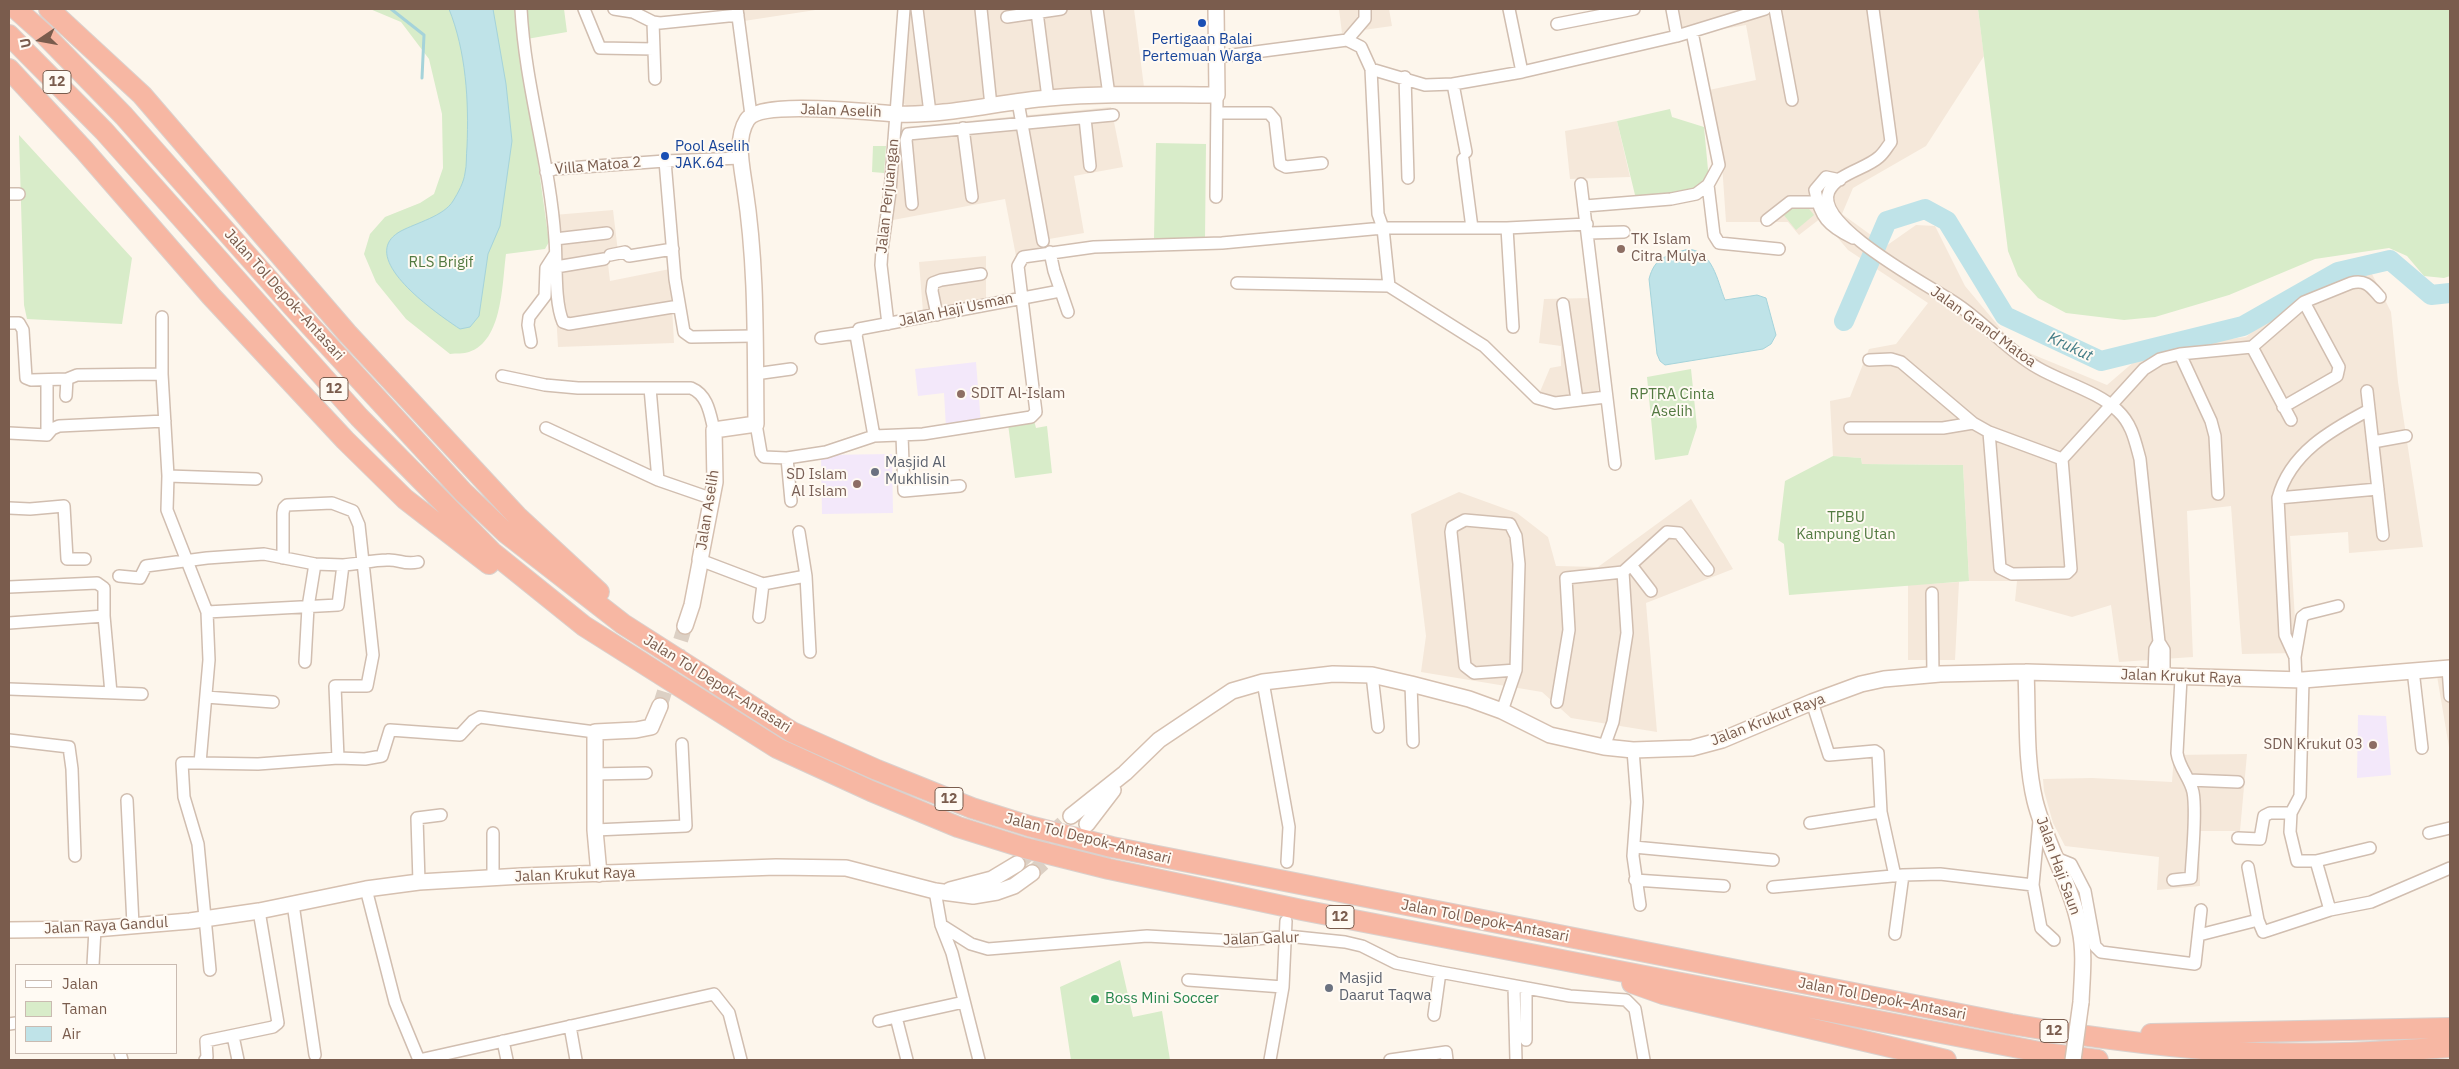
<!DOCTYPE html>
<html>
<head>
<meta charset="utf-8">
<style>
  body { margin:0 }
  #map { position:relative; width:2459px; height:1069px; overflow:hidden; background:#fdf6ec; font-family:"IBM Plex Sans",sans-serif }
  canvas { display:block }
  .frame { position:absolute; inset:0; border:10px solid #7a5c4d; pointer-events:none }
  .legend { position:absolute; left:15px; top:964px; width:162px; height:90px; box-sizing:border-box; background:#fffaf3; border:1px solid #cabbb1; margin:0; padding:6px 9px; list-style:none; font-size:15px; color:#7a5c4d }
  .legend li { display:flex; align-items:center; gap:10px; height:25px }
  .legend b { width:25px; border:1px solid #cabbb1 }
  .north { position:absolute; left:15px; top:15px; width:50px; height:50px; -webkit-text-stroke:4px #fffaf3; paint-order:stroke; rotate:258deg; font-size:14px; font-weight:700; line-height:20px; text-align:center; color:#7a5c4d }
  .north::after { content:''; display:block; margin:auto; width:18px; height:22px; background:#7a5c4d; clip-path:polygon(50% 0,100% 100%,50% 72%,0 100%) }
</style>
</head>
<body>
<div id="map">
<canvas width="2459" height="1069"></canvas>
<div class="frame"></div>
<ul class="legend">
<li><b style="height:6px;background:#fff"></b>Jalan</li>
<li><b style="height:14px;background:#d8ecc9"></b>Taman</li>
<li><b style="height:14px;background:#bfe3e8"></b>Air</li>
</ul>
<div class="north">U</div>
</div>
<script>
const g = document.querySelector('canvas').getContext('2d');
g.lineJoin = 'round';
function paint(path, color) {
  g.fillStyle = color;
  g.fill(path, 'evenodd');
}
function strokePath(path, color, width, dash) {
  g.strokeStyle = color;
  g.lineWidth = width;
  g.lineCap = dash ? 'butt' : 'round';
  g.setLineDash(dash || []);
  g.stroke(path);
}
function write(font, color, halo, rows, align = 'center') {
  g.font = font + ' "IBM Plex Sans",sans-serif';
  g.lineWidth = 4;
  g.setLineDash([]);
  g.textBaseline = 'middle';
  g.strokeStyle = halo;
  g.fillStyle = color;
  for (const [text, x, y, turn = 0] of rows) {
    g.save();
    g.translate(x, y);
    g.rotate((+turn || 0) * Math.PI / 180);
    g.textAlign = isNaN(turn) ? turn : align;
    if (halo) g.strokeText(text, 0, 0);
    g.fillText(text, 0, 0);
    g.restore();
  }
}
paint(new Path2D(`
  M 742,9 L 822,9 L 744,21 Z
  M 909,9 L 1134,9 L 1144,87 L 907,106 L 902,102 Z
  M 1339,9 L 1389,9 L 1392,26 L 1342,33 Z
  M 1675,9 L 1978,9 L 1984,56 L 1926,146 L 1853,188 L 1842,214 L 1886,246 L 1916,225 L 1935,226 L 1965,286 L 2017,348 L 2107,385 L 2150,348 L 2246,337 L 2302,291 L 2371,272 L 2391,312 L 2398,382 L 2423,547 L 2349,553 L 2348,532 L 2290,536 L 2297,653 L 2242,654 L 2231,506 L 2187,511 L 2193,657 L 2119,662 L 2111,605 L 2072,617 L 2015,601 L 2017,581 L 1969,581 L 1963,465 L 1862,464 L 1861,458 L 1833,456 L 1830,401 L 1850,397 L 1869,349 L 1896,344 L 1928,303 L 1848,250 L 1821,218 L 1799,235 L 1788,222 L 1726,222 L 1722,164 L 1709,90 L 1756,80 L 1746,25 L 1695,34 L 1678,25 Z
  M 1111,107 L 1123,167 L 1074,176 L 1084,233 L 1049,239 L 1051,250 L 1016,256 L 1005,199 L 893,220 L 895,128 Z
  M 1617,121 L 1630,177 L 1570,179 L 1565,131 Z
  M 613,210 L 618,252 L 607,255 L 610,281 L 670,269 L 674,343 L 558,347 L 553,261 L 554,215 Z
  M 986,256 L 986,303 L 923,312 L 919,262 Z
  M 1590,298 L 1599,395 L 1548,402 L 1539,394 L 1550,368 L 1561,366 L 1561,346 L 1539,343 L 1544,299 Z
  M 1459,492 L 1517,513 L 1548,537 L 1556,566 L 1598,567 L 1691,499 L 1733,569 L 1646,603 L 1657,732 L 1571,718 L 1542,692 L 1421,672 L 1426,636 L 1411,514 Z
  M 1959,582 L 1955,660 L 1908,660 L 1908,585 Z
  M 2450,675 L 2450,753 L 2437,676 Z
  M 2247,754 L 2240,831 L 2199,831 L 2200,886 L 2157,890 L 2159,857 L 2065,846 L 2053,823 L 2044,791 L 2043,779 L 2092,778 L 2172,782 L 2174,755 Z`), '#f5e8da');
paint(new Path2D(`
  M 976,362 L 981,424 L 946,428 L 944,393 L 918,396 L 915,369 Z
  M 892,454 L 893,513 L 822,514 L 821,455 Z
  M 2358,715 L 2386,716 L 2391,775 L 2357,778 Z`), '#f3e8fa');
paint(new Path2D(`
  M 370,9 L 564,9 L 567,32 L 521,40 L 549,242 L 545,249 L 506,254 C 502,283 503,341 469,352 C 464,354 456,353 450,354 L 406,319 L 376,282 L 364,254 L 370,234 L 385,217 L 420,203 L 434,194 L 443,168 L 442,114 L 429,59 L 401,22 Z
  M 1978,9 L 2450,9 L 2450,276 L 2444,278 L 2424,276 L 2407,256 L 2389,248 L 2315,259 L 2229,295 L 2155,317 L 2124,320 L 2066,313 L 2038,298 L 2018,276 L 2008,251 Z
  M 1670,109 L 1672,117 L 1704,127 L 1710,191 L 1636,199 L 1617,121 Z
  M 19,135 L 132,258 L 122,324 L 27,319 L 24,305 Z
  M 1156,143 L 1206,144 L 1205,239 L 1154,238 Z
  M 873,146 L 886,146 L 884,173 L 872,172 Z
  M 1801,199 L 1814,215 L 1796,230 L 1783,214 Z
  M 1691,369 L 1697,427 L 1688,455 L 1655,460 L 1647,377 Z
  M 1034,420 L 1036,428 L 1047,426 L 1052,473 L 1015,478 L 1008,424 Z
  M 1833,456 L 1861,458 L 1862,464 L 1963,465 L 1969,581 L 1789,595 L 1784,544 L 1778,540 L 1785,481 Z
  M 1120,960 L 1133,1017 L 1162,1011 L 1170,1060 L 1071,1060 L 1060,987 Z`), '#d8ecc9');
const water = new Path2D(`
  M 449,9 L 493,9 L 506,84 L 512,141 L 500,226 L 488,254 L 479,316 L 470,327 L 460,329 C 439,315 353,257 401,231 C 416,223 444,216 453,201 C 458,193 464,182 465,173 C 467,165 466,155 467,147 C 469,101 466,51 449,9 Z
  M 1688,249 C 1713,251 1717,280 1725,300 L 1757,295 L 1766,298 L 1776,335 L 1771,344 L 1763,349 L 1665,365 L 1660,361 L 1657,354 L 1649,279 C 1655,256 1667,256 1688,249 Z`);
paint(water, '#bfe3e8');
strokePath(water, '#a5d3da', 1);
strokePath(new Path2D(`
  M 391,9 L 424,35 L 422,78`), '#a5d3da', 3);
strokePath(new Path2D(`
  M 1844,321 L 1887,221 L 1925,209 L 1947,221 L 2005,316 L 2101,361 L 2243,326 L 2338,272 L 2390,260 L 2431,295 L 2450,293`), '#bfe3e8', 20);
strokePath(new Path2D(`
  M 660,706 L 685,626
  M 1017,864 L 1071,816
  M 1032,873 L 1079,832`), '#dcd0c4', 15, [15, 8]);
const street = new Path2D(`
  M 521,9 C 525,87 550,162 555,239 C 557,262 554,301 563,322 L 569,324 L 679,306
  M 584,9 L 600,48 L 654,49
  M 614,9 L 633,12 L 653,22 L 660,23 L 738,15
  M 737,9 L 751,115
  M 917,9 L 930,113
  M 981,9 L 991,106
  M 1097,9 L 1109,95
  M 1509,9 L 1522,72
  M 1672,9 L 1677,36
  M 1775,9 L 1792,100
  M 1873,9 L 1891,142 C 1887,147 1884,153 1879,157 C 1866,169 1838,173 1829,191 C 1813,226 1934,288 1958,305 C 1986,324 2008,351 2038,368 C 2062,382 2099,392 2118,411 C 2132,424 2135,441 2140,459 L 2159,642 L 2164,650 L 2164,677
  M 1037,12 L 1048,98
  M 1007,17 L 1061,9
  M 653,22 L 655,79
  M 1557,24 L 1634,9
  M 1347,40 L 1365,19 L 1365,9
  M 1217,57 L 1347,40 L 1361,47 L 1371,69 L 1425,85 L 1453,84 L 1522,72 L 1677,36 L 1765,9
  M 1405,77 L 1408,178
  M 1453,84 L 1466,152
  M 1018,102 L 1043,241
  M 1217,113 L 1269,113 L 1275,120 L 1280,164 L 1286,167 L 1322,163
  M 1085,118 L 1090,166
  M 963,128 L 972,197
  M 1463,159 L 1472,228
  M 665,161 L 675,279 L 684,332 L 691,337 L 754,336
  M 546,172 L 554,169 L 665,161 L 741,158
  M 1840,180 L 1826,177 L 1815,190 C 1820,217 1828,226 1853,238
  M 1581,184 L 1615,464
  M 1708,185 L 1714,235 L 1719,243 L 1779,249
  M 9,194 L 19,194
  M 1216,197 L 1217,95
  M 912,204 L 906,140 L 908,134 L 1113,115
  M 1585,206 L 1671,199 L 1696,194 L 1708,185 L 1719,165 L 1692,32
  M 1767,220 L 1790,202 L 1818,202
  M 1507,228 L 1513,327
  M 1589,233 L 1624,232
  M 555,239 L 607,233
  M 1050,252 L 1054,271 L 1068,312
  M 610,255 L 625,252 L 629,256 L 673,249
  M 556,267 L 604,259
  M 1237,283 L 1389,286 L 1383,228 L 1378,214 L 1371,69
  M 1389,286 L 1484,346 L 1537,398 L 1555,403 L 1606,397
  M 1563,304 L 1577,400
  M 937,315 L 932,291 L 933,283 L 941,280 L 981,274
  M 162,317 L 162,374 L 168,476 L 167,510 L 207,612 L 209,660 L 200,763 L 182,763 L 184,797 L 198,844 L 210,970
  M 9,323 L 19,323 L 23,330 L 26,378 L 31,380 L 67,379 L 77,375 L 162,374
  M 888,324 L 881,265 L 882,250 L 890,192 L 904,9
  M 821,338 L 856,333
  M 531,342 L 528,325 L 529,317 L 545,296 L 546,268 L 555,254
  M 2252,347 L 2291,420
  M 2180,354 L 2211,421 L 2215,436 L 2218,494
  M 1869,360 L 1891,359 L 1901,362 L 1973,423 L 1989,432 L 2062,459 L 2144,369 L 2160,359 L 2180,354 L 2252,347 L 2304,302 L 2351,283 C 2366,279 2371,287 2380,297
  M 755,374 L 791,369
  M 502,376 L 545,385 L 578,388 L 691,388 C 708,395 710,414 714,430
  M 47,380 L 47,435
  M 650,388 L 658,480
  M 2367,391 L 2383,535
  M 66,396 L 67,379
  M 2283,407 L 2337,376 L 2339,367 L 2304,302
  M 756,424 L 761,453 L 764,457 L 787,458 L 826,452 L 874,436 L 923,434 L 1031,417 L 1036,412 L 1018,266 L 1023,257 L 1094,247 L 1222,243 L 1383,228 L 1507,228 L 1587,224
  M 546,428 L 658,480 L 713,499
  M 1850,428 L 1943,428 L 1973,423
  M 1989,432 L 2000,568 L 2012,574 L 2067,573 L 2071,569 L 2062,459
  M 9,433 L 47,435 L 52,429 L 59,426 L 165,421
  M 902,435 L 904,491 L 960,486
  M 874,436 L 856,335 L 859,329 L 1060,291
  M 2373,442 L 2406,436
  M 787,458 L 791,501
  M 168,476 L 256,479
  M 2278,498 L 2378,489
  M 9,508 L 30,509 L 64,506 L 67,559 L 85,559
  M 283,558 L 283,513 L 284,508 L 287,505 L 332,503 L 353,511 L 359,525 L 373,655 L 367,686 L 335,686 L 338,758
  M 700,563 L 700,560 L 763,584 L 759,617
  M 343,565 C 358,564 373,560 387,560 C 399,559 403,565 418,562
  M 1631,565 L 1651,591
  M 119,576 L 140,578 L 146,566 L 207,558 L 264,554 L 315,564 L 343,565 L 338,605 L 207,612
  M 806,576 L 810,652
  M 763,584 L 806,576 L 799,532
  M 9,587 L 97,583 L 104,588 L 104,616 L 111,693
  M 1932,593 L 1933,675
  M 9,623 L 104,616
  M 2295,657 L 2285,635 L 2278,498 C 2290,453 2331,430 2369,410
  M 305,662 L 308,607 L 315,564
  M 2448,668 L 2450,696
  M 2413,670 L 2422,748
  M 1372,675 L 1378,727
  M 2154,676 L 2155,649 L 2159,642
  M 2296,680 L 2295,657 L 2302,617 L 2306,614 L 2338,606
  M 2303,680 L 2300,796 L 2291,813 L 2290,832 L 2297,861 L 2316,861 L 2370,848
  M 1263,682 L 1289,827 L 1287,862
  M 1411,684 L 1413,742
  M 9,689 L 142,694
  M 206,697 L 273,702
  M 1557,702 L 1569,630 L 1566,578 L 1623,572 L 1667,532 L 1679,533 L 1708,570
  M 1812,702 L 1829,755 L 1875,751 L 1878,753 L 1881,812 L 1895,876
  M 1502,711 L 1516,670 L 1519,564 L 1516,536 L 1510,524 L 1465,520 L 1452,527 L 1451,532 L 1465,666 L 1474,673 L 1516,670
  M 9,740 L 69,747 L 72,769 L 75,856
  M 1604,747 L 1613,722 L 1627,633 L 1623,572
  M 1633,750 L 1637,802 L 1633,856 L 1640,905
  M 200,763 L 258,764 L 338,758 L 365,759 L 382,756 L 390,730 L 460,735 L 473,721 L 480,717 L 595,732
  M 594,774 L 646,773
  M 2189,780 L 2238,782
  M 127,800 L 133,925
  M 2039,821 L 2033,885 L 2041,928 L 2054,940
  M 1810,823 L 1881,812
  M 595,830 L 686,826 L 682,744
  M 493,833 L 493,878
  M 2429,833 L 2450,828
  M 2238,838 L 2260,839 L 2264,816 L 2270,813 L 2291,813
  M 1634,847 L 1773,860
  M 2056,858 L 2071,864 L 2085,891 L 2095,946 L 2101,952 L 2195,964 L 2201,910
  M 2316,861 L 2330,910 L 2371,902 L 2450,868
  M 1635,880 L 1724,886
  M 2173,880 L 2191,878 C 2192,856 2197,812 2193,792 C 2190,778 2179,768 2177,753 L 2181,678
  M 419,882 L 417,818 L 441,815
  M 1773,887 L 1903,875 L 1940,874 L 2033,885
  M 366,889 L 395,1002 L 419,1060
  M 935,891 L 941,925 L 952,953 L 979,1060
  M 293,904 L 315,1055
  M 2258,920 L 2263,932 L 2330,910
  M 941,925 L 971,944 L 988,949 L 1147,936 L 1236,941 L 1287,936 L 1345,942 L 1362,946 L 1396,963 L 1440,972 L 1570,996 L 1626,1000 L 1635,1009 L 1644,1060
  M 1895,934 L 1903,875
  M 2199,935 L 2258,920 L 2248,867
  M 93,965 L 95,929
  M 1188,980 L 1283,987
  M 1514,986 L 1516,1060
  M 1526,988 L 1526,1040
  M 1434,1015 L 1440,972
  M 879,1021 L 896,1017
  M 9,1024 L 16,1023
  M 570,1026 L 576,1060
  M 233,1036 L 238,1060
  M 503,1041 L 507,1060
  M 120,1053 L 122,1060
  M 205,1060 L 207,1057 L 206,1041 L 273,1027 L 278,1023 L 259,911
  M 419,1060 L 714,994 L 729,1013 L 741,1060
  M 907,1060 L 896,1017 L 964,1002
  M 1270,1060 L 1283,987 L 1286,921
  M 1390,1060 L 1446,1052 L 1447,1060`);
const secondary = new Path2D(`
  M 700,560 L 715,482 L 714,430 L 756,424 C 755,345 757,267 745,189 C 742,168 735,139 747,120 C 760,99 873,113 897,114 C 948,116 998,102 1049,98 C 1105,93 1161,95 1217,95 L 1216,9
  M 685,626 L 692,605 L 700,563
  M 2026,672 C 2028,714 2025,760 2035,801 C 2046,845 2072,885 2080,930 C 2085,953 2082,978 2081,1002
  M 1071,816 L 1125,773 L 1159,740 L 1232,691 L 1263,682 L 1333,674 L 1372,675 L 1411,684 L 1469,699 L 1502,711 L 1550,735 L 1604,747 L 1633,750 L 1692,748 L 1722,740 L 1812,702 L 1861,684 L 1884,679 L 1940,674 L 2026,672 L 2303,680 L 2450,668
  M 1087,824 L 1113,790
  M 599,874 L 595,830 L 595,732 L 636,730 L 651,727 L 660,706
  M 950,890 L 992,879 L 1017,864
  M 9,930 L 95,929 L 190,921 L 259,911 L 366,889 L 419,882 L 522,876 L 776,867 L 846,868 L 935,891 L 973,896 L 997,892 L 1014,886 L 1032,873`);
const highway = new Path2D(`
  M 16,9 L 43,33 L 124,116 L 293,307 L 463,492 L 506,533 L 623,624 L 792,732 L 877,770 L 972,808 L 1029,826 L 1112,847 L 2011,1024 C 2093,1038 2176,1049 2260,1053 C 2323,1055 2387,1052 2450,1047
  M 49,9 L 142,95 L 347,333 L 517,516 L 599,592
  M 9,35 L 104,131 L 359,417 L 492,552 L 584,626 L 777,748 L 871,791 L 958,827 L 1025,848 L 1109,869 L 1302,910 L 2045,1053 L 2098,1060
  M 9,69 L 84,150 L 211,296 L 345,440 L 405,499 L 489,564
  M 1632,983 L 1663,994 L 1946,1060
  M 2151,1034 L 2450,1028`);
strokePath(street, '#d1beb0', 14);
strokePath(secondary, '#d6c0b0', 18);
strokePath(highway, '#dad1cd', 22);
strokePath(street, '#fff', 11);
strokePath(secondary, '#fff', 15);
strokePath(highway, '#f7b7a3', 20);
const secondaryBridge = new Path2D(`
  M 2073,1060 L 2081,1002`);
strokePath(secondaryBridge, '#d6c0b0', 18, []);
strokePath(secondaryBridge, '#fff', 15);
for (const [x, y, r, color] of [
  [1202,23,5,"#1a4fb4"],
  [665,156,5,"#1a4fb4"],
  [1621,249,5,"#8d6e63"],
  [961,394,5,"#8d6e63"],
  [875,472,5,"#6b7280"],
  [857,484,5,"#8d6e63"],
  [2373,745,5,"#8d6e63"],
  [1329,988,5,"#6b7280"],
  [1095,999,5,"#2e9e5b"]
]) {
  const dot = new Path2D();
  dot.arc(x, y, r, 0, 2 * Math.PI);
  g.fillStyle = color;
  g.fill(dot);
  strokePath(dot, '#fffaf3', 2);
}
for (const [x, y, w] of [
  [57,82,28],
  [334,389,28],
  [949,799,28],
  [1340,917,28],
  [2054,1031,28]
]) {
  const box = new Path2D();
  box.roundRect(x - w / 2, y - 11.5, w, 23, 4);
  g.fillStyle = '#fffaf3';
  g.fill(box);
  strokePath(box, '#7a5c4d', 1);
}
write('bold 14px', '#7a5c4d', null, [
  ["12",57,82],
  ["12",334,389],
  ["12",949,799],
  ["12",1340,917],
  ["12",2054,1031]
]);
write('15px', '#164399', '#fffaf3', [
  ["Pertigaan Balai",1202,40],
  ["Pertemuan Warga",1202,57],
  ["Pool Aselih",675,147,"left"],
  ["JAK.64",675,164,"left"]
]);
write('15px', '#7a5c4d', '#fffaf3', [
  ["Jalan Aselih",841,111,2],
  ["Villa Matoa 2",598,166,-5],
  ["Jalan Perjuangan",888,196,-84],
  ["Jalan Tol Depok–Antasari",284,295,48],
  ["Jalan Haji Usman",956,310,-12],
  ["Jalan Grand Matoa",1983,327,36],
  ["Jalan Aselih",708,510,-81],
  ["Jalan Krukut Raya",2181,677,2],
  ["Jalan Tol Depok–Antasari",717,684,32],
  ["Jalan Krukut Raya",1768,720,-21],
  ["Jalan Tol Depok–Antasari",1088,839,14],
  ["Jalan Haji Saun",2058,866,70],
  ["Jalan Krukut Raya",575,875,-2],
  ["Jalan Tol Depok–Antasari",1485,921,11],
  ["Jalan Raya Gandul",106,926,-3],
  ["Jalan Galur",1261,939,-2],
  ["Jalan Tol Depok–Antasari",1882,999,11]
]);
write('15px', '#785e54', '#fffaf3', [
  ["TK Islam",1631,240],
  ["Citra Mulya",1631,257],
  ["SDIT Al-Islam",971,394],
  ["SD Islam",847,475,"right"],
  ["Al Islam",847,492,"right"],
  ["SDN Krukut 03",2363,745,"right"]
], 'left');
write('15px', '#537a41', '#fffaf3', [
  ["RLS Brigif",441,263],
  ["RPTRA Cinta",1672,395],
  ["Aselih",1672,412],
  ["TPBU",1846,518],
  ["Kampung Utan",1846,535]
]);
write('15px', '#5b616d', '#fffaf3', [
  ["Masjid Al",885,463],
  ["Mukhlisin",885,480],
  ["Masjid",1339,979],
  ["Daarut Taqwa",1339,996]
], 'left');
write('15px', '#27864d', '#fffaf3', [
  ["Boss Mini Soccer",1105,999]
], 'left');
write('italic 16px', '#437c86', '#fffaf3', [
  ["Krukut",2070,347,25]
]);
</script>
</body>
</html>
